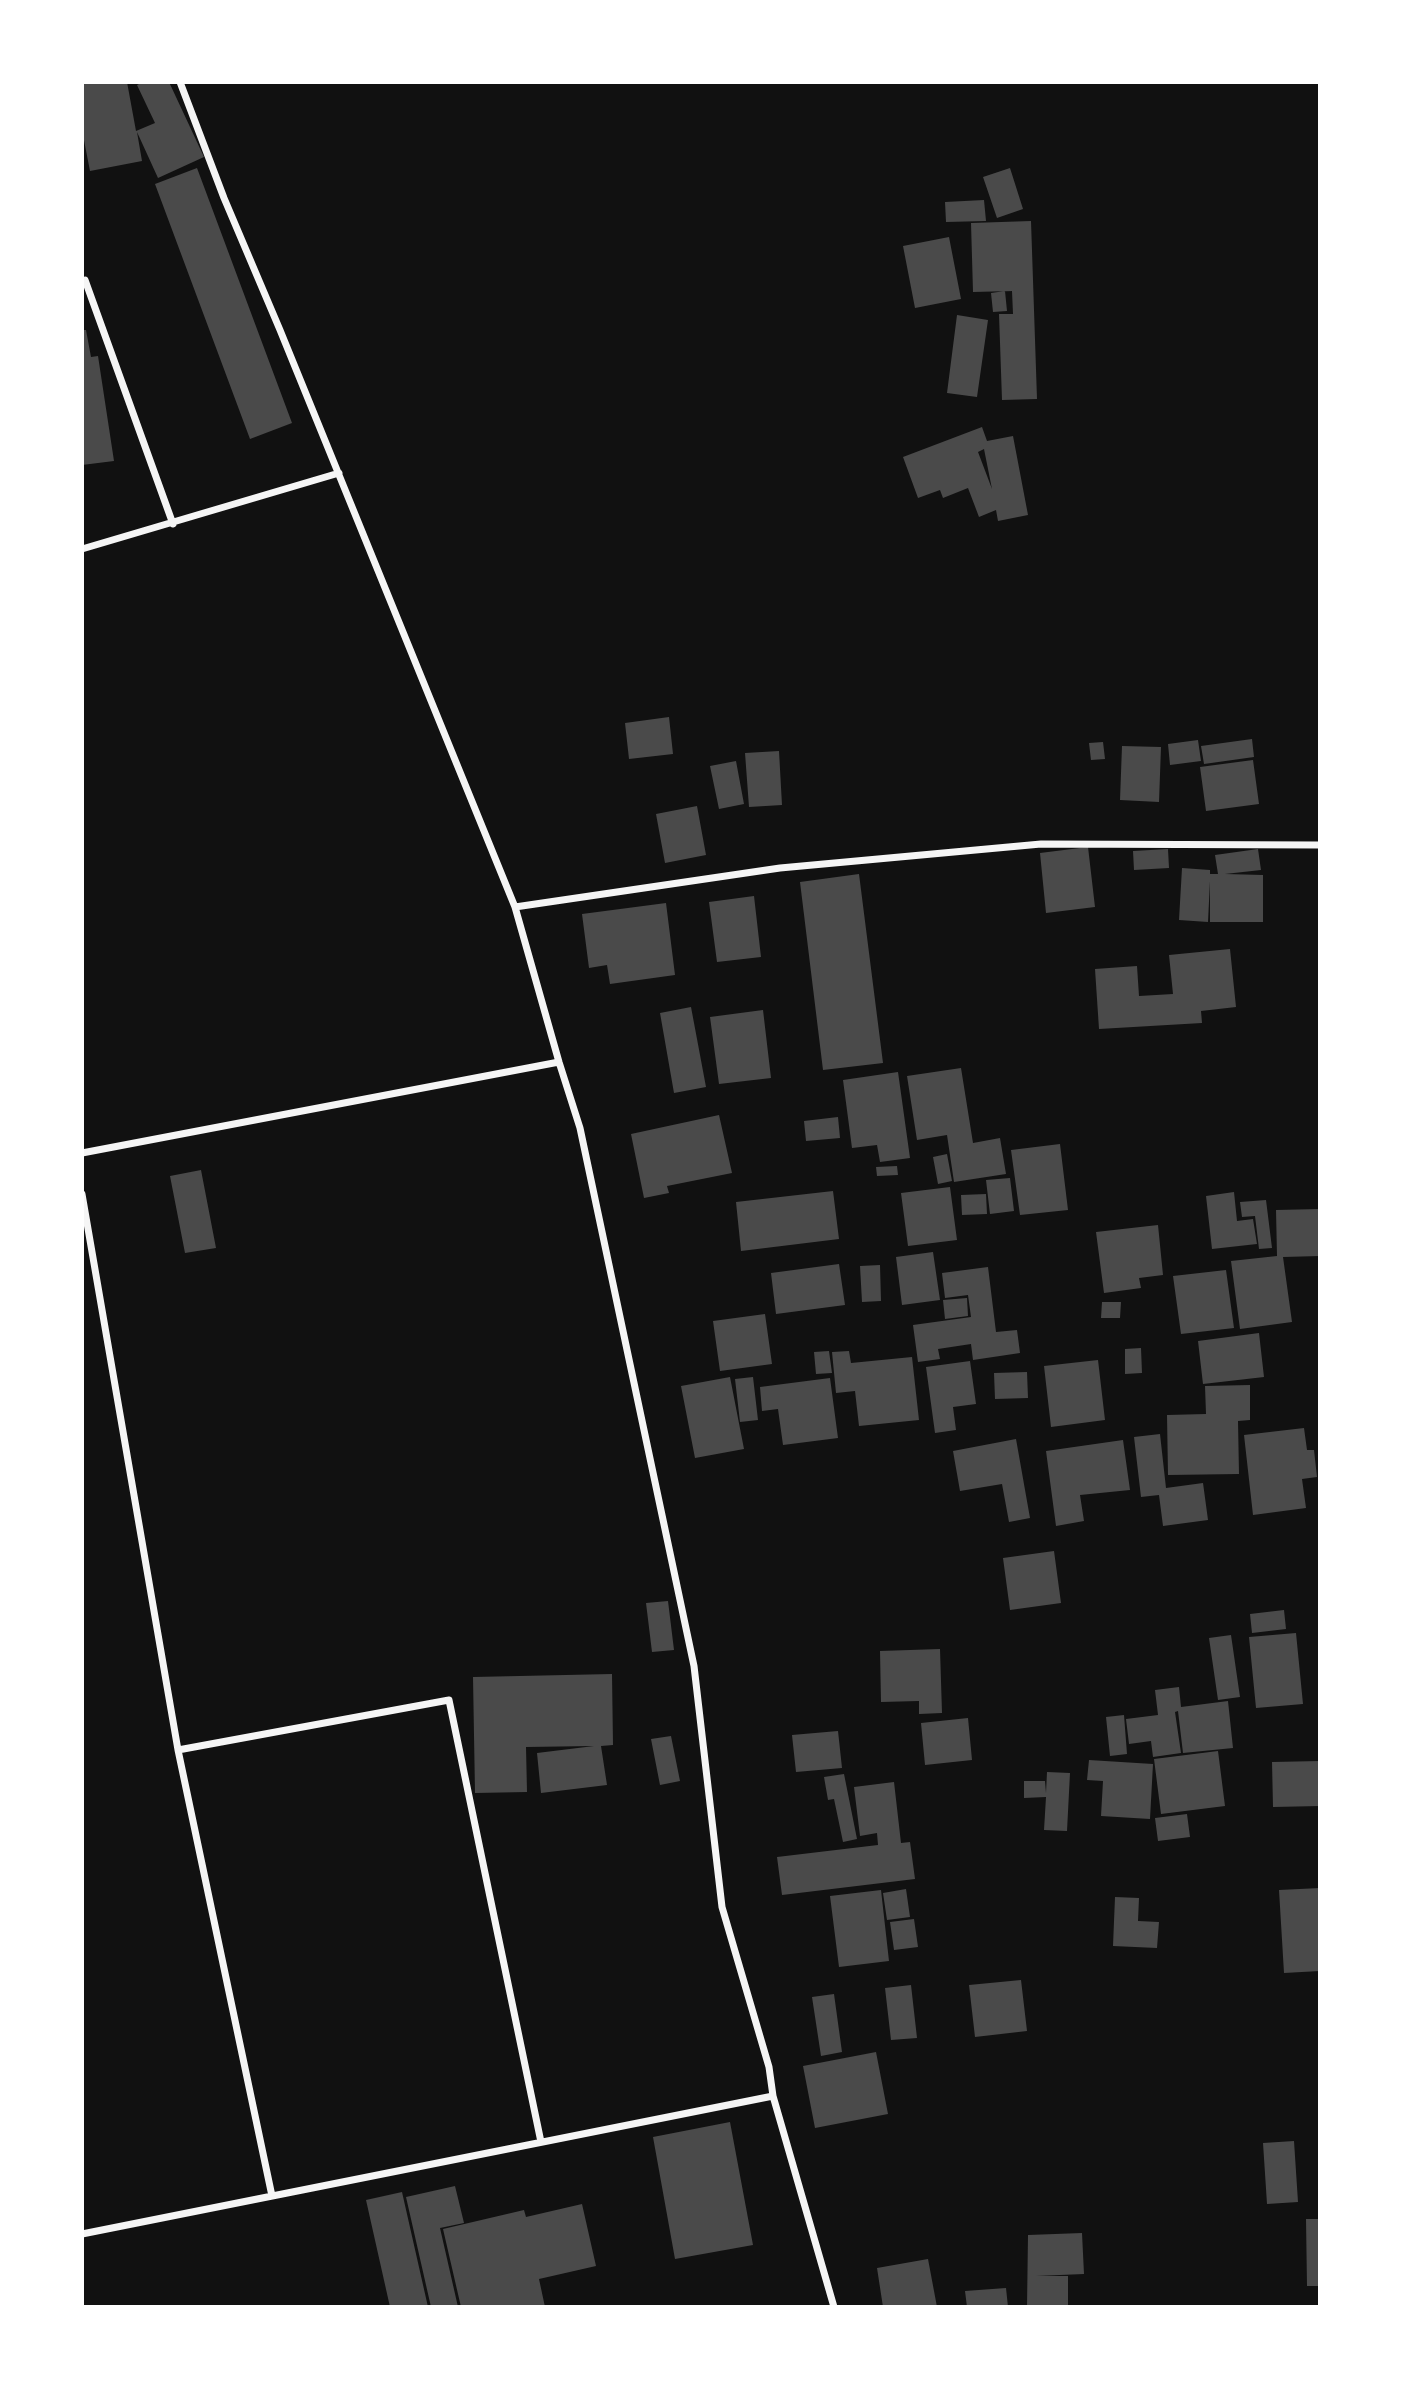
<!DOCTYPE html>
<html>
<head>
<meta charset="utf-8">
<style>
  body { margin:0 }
  #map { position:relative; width:1402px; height:2389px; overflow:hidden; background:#111; font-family:Manrope,sans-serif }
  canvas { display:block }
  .frame { position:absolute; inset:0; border:84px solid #fff; pointer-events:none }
</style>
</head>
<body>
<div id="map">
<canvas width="1402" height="2389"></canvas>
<div class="frame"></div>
</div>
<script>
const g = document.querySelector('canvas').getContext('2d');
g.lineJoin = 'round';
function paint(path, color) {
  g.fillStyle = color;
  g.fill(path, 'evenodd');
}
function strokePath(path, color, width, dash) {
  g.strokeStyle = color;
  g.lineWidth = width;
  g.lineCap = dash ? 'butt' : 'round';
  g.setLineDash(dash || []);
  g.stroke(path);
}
paint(new Path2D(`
  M 82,82 L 127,82 L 136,131 L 155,123 L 137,85 L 143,82 L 169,82 L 204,157 L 158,178 L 137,132 L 142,161 L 90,171 L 82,130 Z
  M 197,168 L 292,423 L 250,439 L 155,184 Z
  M 1010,168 L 1023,209 L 997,218 L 983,177 Z
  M 984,200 L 986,221 L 946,222 L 945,202 Z
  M 1031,221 L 1037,399 L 1002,400 L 999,314 L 1013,314 L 1012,291 L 973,292 L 971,223 Z
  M 949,237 L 961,299 L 915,308 L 903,246 Z
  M 1005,291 L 1007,311 L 993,312 L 991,293 Z
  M 957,315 L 988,320 L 977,397 L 947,393 Z
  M 82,330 L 86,330 L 91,357 L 98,356 L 114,461 L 82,465 Z
  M 982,427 L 987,441 L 1013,436 L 1028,515 L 998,521 L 996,510 L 979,517 L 968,488 L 943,498 L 940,490 L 918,498 L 903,457 ZM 984,449 L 992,489 L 978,452 Z
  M 669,717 L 673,754 L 629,759 L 625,723 Z
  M 1252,739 L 1254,757 L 1204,764 L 1201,746 Z
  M 1198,740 L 1201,761 L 1170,765 L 1168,744 Z
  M 1103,742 L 1105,759 L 1091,760 L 1089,743 Z
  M 1122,746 L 1161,747 L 1159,802 L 1120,800 Z
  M 779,751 L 782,805 L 749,807 L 745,753 Z
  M 1253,760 L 1259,804 L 1206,811 L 1200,767 Z
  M 736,761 L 744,804 L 719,809 L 710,766 Z
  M 697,806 L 706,855 L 665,863 L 656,814 Z
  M 1088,847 L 1095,907 L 1046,913 L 1040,853 Z
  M 1168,849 L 1169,868 L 1134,870 L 1133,851 Z
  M 1258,849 L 1261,870 L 1225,874 L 1263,875 L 1263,922 L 1210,922 L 1210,881 L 1208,922 L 1179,920 L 1182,868 L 1210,870 L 1210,874 L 1218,874 L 1215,855 Z
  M 859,874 L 883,1063 L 823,1070 L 800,882 Z
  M 754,896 L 761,957 L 717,962 L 709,902 Z
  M 666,903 L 675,975 L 610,984 L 607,965 L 589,968 L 582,914 Z
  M 1230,949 L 1236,1007 L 1201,1011 L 1202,1023 L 1099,1029 L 1095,969 L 1137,966 L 1139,996 L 1173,994 L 1169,955 Z
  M 691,1007 L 706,1087 L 674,1093 L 660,1013 Z
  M 763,1010 L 771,1078 L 719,1084 L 710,1017 Z
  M 961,1068 L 973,1143 L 1000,1138 L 1006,1174 L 954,1182 L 947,1135 L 917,1140 L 907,1076 Z
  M 898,1072 L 910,1158 L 880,1162 L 877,1145 L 852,1148 L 843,1080 Z
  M 719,1115 L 732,1173 L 667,1186 L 669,1193 L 644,1198 L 631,1134 Z
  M 838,1117 L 840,1138 L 806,1141 L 804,1121 Z
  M 1060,1144 L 1068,1210 L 1020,1215 L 1011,1150 Z
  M 947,1154 L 952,1181 L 938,1184 L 933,1157 Z
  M 897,1166 L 898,1175 L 877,1176 L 876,1167 Z
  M 201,1170 L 216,1248 L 185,1253 L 170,1176 Z
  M 1010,1178 L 1014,1211 L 990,1214 L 986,1180 Z
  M 950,1187 L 957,1240 L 908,1246 L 901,1193 Z
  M 833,1191 L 839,1239 L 741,1251 L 736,1202 Z
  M 1234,1192 L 1237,1221 L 1253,1219 L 1257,1244 L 1212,1249 L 1206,1196 Z
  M 986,1194 L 987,1214 L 962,1215 L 961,1195 Z
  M 1266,1200 L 1272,1248 L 1259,1249 L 1255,1216 L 1242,1217 L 1240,1202 Z
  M 1320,1209 L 1320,1256 L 1283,1257 L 1292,1322 L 1240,1329 L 1231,1261 L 1277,1256 L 1276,1210 Z
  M 1158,1225 L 1163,1275 L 1139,1278 L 1141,1288 L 1104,1293 L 1096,1232 Z
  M 933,1252 L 940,1300 L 902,1305 L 896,1257 Z
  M 839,1264 L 845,1305 L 776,1314 L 771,1273 Z
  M 880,1265 L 881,1301 L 862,1302 L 860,1266 Z
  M 988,1267 L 996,1332 L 1017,1330 L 1020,1353 L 973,1360 L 971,1344 L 938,1349 L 940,1359 L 918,1362 L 913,1325 L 971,1317 L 968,1295 L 945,1298 L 942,1273 Z
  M 1226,1270 L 1234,1328 L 1181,1334 L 1173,1276 Z
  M 967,1298 L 968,1316 L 945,1319 L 943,1300 Z
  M 1102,1302 L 1121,1302 L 1120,1318 L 1101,1318 Z
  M 765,1314 L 772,1364 L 720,1371 L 713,1321 Z
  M 1259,1333 L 1264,1377 L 1203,1384 L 1198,1341 Z
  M 1141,1348 L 1142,1373 L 1125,1374 L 1125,1349 Z
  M 829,1351 L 832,1373 L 816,1374 L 814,1352 Z
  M 849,1351 L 851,1363 L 912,1357 L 919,1420 L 859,1426 L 855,1391 L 836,1393 L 832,1352 Z
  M 1098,1360 L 1105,1420 L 1051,1427 L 1044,1366 Z
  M 970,1361 L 976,1404 L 953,1407 L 956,1430 L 935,1433 L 926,1367 Z
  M 1027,1372 L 1028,1398 L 995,1399 L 994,1373 Z
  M 730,1377 L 744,1449 L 695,1458 L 681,1386 Z
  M 753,1377 L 758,1420 L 740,1422 L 735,1379 Z
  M 830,1378 L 838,1438 L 783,1445 L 778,1409 L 762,1411 L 760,1387 Z
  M 1250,1385 L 1250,1420 L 1238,1421 L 1239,1474 L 1168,1475 L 1167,1415 L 1206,1414 L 1205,1386 Z
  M 1304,1428 L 1307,1450 L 1314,1450 L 1317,1477 L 1302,1479 L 1306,1508 L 1253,1515 L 1244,1435 Z
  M 1160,1434 L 1166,1488 L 1203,1483 L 1208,1520 L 1163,1526 L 1159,1495 L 1141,1497 L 1134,1437 Z
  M 1016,1439 L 1030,1518 L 1009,1522 L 1002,1484 L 960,1491 L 953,1451 Z
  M 1123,1440 L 1130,1490 L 1080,1495 L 1084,1521 L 1056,1526 L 1046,1451 Z
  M 1054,1551 L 1061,1603 L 1010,1610 L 1003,1558 Z
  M 668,1601 L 674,1650 L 652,1652 L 646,1603 Z
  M 1284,1610 L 1286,1629 L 1252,1633 L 1250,1614 Z
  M 1296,1633 L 1303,1704 L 1256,1708 L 1249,1637 Z
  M 1231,1635 L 1240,1697 L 1218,1700 L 1209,1638 Z
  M 940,1649 L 942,1713 L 919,1714 L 919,1701 L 881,1702 L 880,1651 Z
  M 612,1674 L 613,1745 L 601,1746 L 607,1785 L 541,1793 L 537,1753 L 594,1746 L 526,1747 L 527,1792 L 475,1793 L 473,1677 Z
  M 1179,1687 L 1181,1707 L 1228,1701 L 1233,1748 L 1183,1753 L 1178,1711 L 1175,1712 L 1181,1753 L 1153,1757 L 1151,1741 L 1129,1744 L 1126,1719 L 1158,1715 L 1155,1690 Z
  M 1124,1715 L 1127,1754 L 1110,1756 L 1106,1717 Z
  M 968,1718 L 972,1760 L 925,1765 L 921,1723 Z
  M 838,1731 L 842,1768 L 796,1772 L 792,1735 Z
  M 671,1736 L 680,1781 L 660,1785 L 651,1739 Z
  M 1218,1751 L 1225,1806 L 1161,1814 L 1154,1759 Z
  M 1089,1760 L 1153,1764 L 1150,1819 L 1101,1816 L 1103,1781 L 1087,1780 Z
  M 1320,1761 L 1320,1806 L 1273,1807 L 1272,1762 Z
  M 1047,1772 L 1070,1773 L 1067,1831 L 1044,1830 L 1046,1797 L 1024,1798 L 1024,1781 L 1045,1781 L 1046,1793 Z
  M 844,1774 L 857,1839 L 843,1842 L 834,1799 L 828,1800 L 824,1777 Z
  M 894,1782 L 901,1843 L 910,1842 L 915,1879 L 782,1895 L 777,1857 L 878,1845 L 877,1833 L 860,1836 L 854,1787 Z
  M 1187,1814 L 1190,1837 L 1158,1841 L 1155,1818 Z
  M 1320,1888 L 1320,1971 L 1284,1973 L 1279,1890 Z
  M 906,1889 L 910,1917 L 887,1920 L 883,1893 Z
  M 881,1890 L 889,1961 L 839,1967 L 830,1896 Z
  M 1115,1897 L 1139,1898 L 1138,1921 L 1159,1922 L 1157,1948 L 1113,1946 Z
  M 914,1919 L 918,1947 L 894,1950 L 890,1922 Z
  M 1021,1980 L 1027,2031 L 975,2037 L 969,1985 Z
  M 911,1985 L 917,2038 L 891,2040 L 885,1988 Z
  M 834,1994 L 842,2052 L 821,2056 L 812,1997 Z
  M 876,2052 L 888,2114 L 815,2128 L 803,2066 Z
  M 730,2122 L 753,2245 L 675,2259 L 653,2137 Z
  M 1294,2141 L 1298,2202 L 1267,2204 L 1263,2143 Z
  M 455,2186 L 464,2223 L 440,2228 L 458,2307 L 431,2307 L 406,2197 Z
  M 402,2192 L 428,2307 L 390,2307 L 366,2200 Z
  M 582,2204 L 596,2266 L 539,2279 L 545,2307 L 461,2307 L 443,2229 L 524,2210 L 526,2217 Z
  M 1306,2219 L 1320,2219 L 1320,2286 L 1307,2286 Z
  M 1082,2233 L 1084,2274 L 1036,2276 L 1068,2276 L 1068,2307 L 1027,2307 L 1028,2235 Z
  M 928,2259 L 937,2307 L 883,2307 L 877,2268 Z
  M 1006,2288 L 1008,2307 L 967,2307 L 965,2291 Z`), '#4a4a4a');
strokePath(new Path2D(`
  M 180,82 L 224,198 L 280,330 L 515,907 L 559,1062 L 580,1128 L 694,1666 L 722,1907 L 769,2067 L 773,2096 L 834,2307
  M 82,281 L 85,280 L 173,524
  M 82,549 L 339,473
  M 515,907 L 780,868 L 1041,844 L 1320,845
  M 82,1153 L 559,1062
  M 82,1194 L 178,1750 L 272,2196
  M 178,1750 L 449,1700 L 541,2142
  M 82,2234 L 773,2096`), '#f5f5f5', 7);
</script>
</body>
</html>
